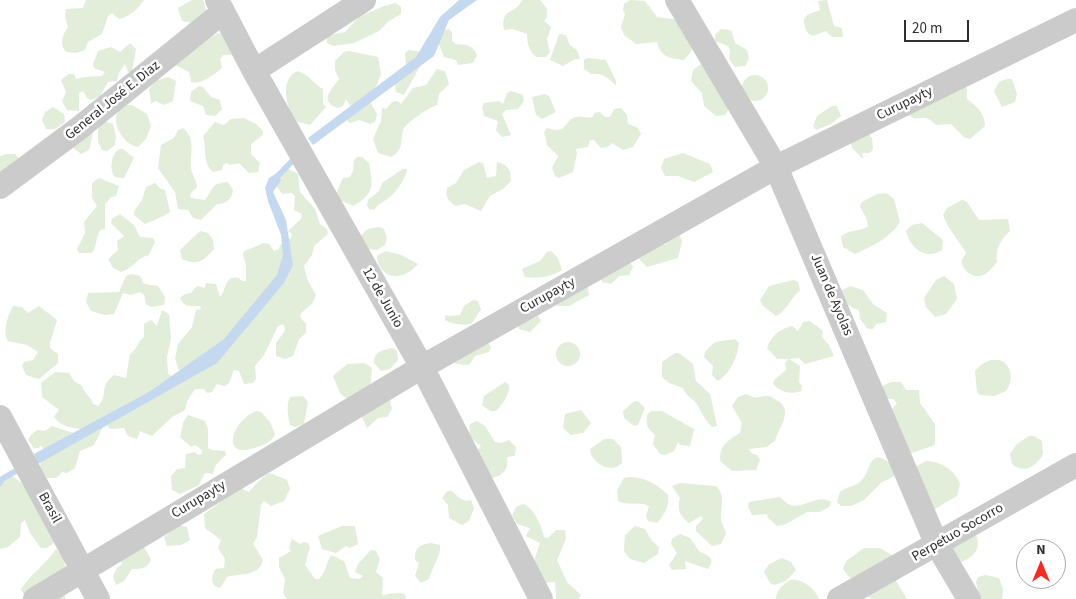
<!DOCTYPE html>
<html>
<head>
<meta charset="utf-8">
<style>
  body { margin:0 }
  #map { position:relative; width:1076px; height:599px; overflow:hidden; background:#fff; font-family:"Source Sans 3",sans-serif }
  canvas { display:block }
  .north { position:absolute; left:1016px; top:539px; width:50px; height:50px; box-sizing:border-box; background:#fff; border:1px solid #ababab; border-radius:50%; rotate:0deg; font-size:14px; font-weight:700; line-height:20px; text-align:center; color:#2e2e2e }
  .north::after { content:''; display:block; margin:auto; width:18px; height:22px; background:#f62a1f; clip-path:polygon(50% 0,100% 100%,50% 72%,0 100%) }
  .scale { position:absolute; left:904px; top:20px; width:65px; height:22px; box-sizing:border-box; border:2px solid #2e2e2e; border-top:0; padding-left:6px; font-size:15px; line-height:18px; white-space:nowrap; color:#2e2e2e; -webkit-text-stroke:4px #fff; paint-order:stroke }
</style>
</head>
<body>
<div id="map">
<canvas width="1076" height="599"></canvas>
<div class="north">N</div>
<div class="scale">20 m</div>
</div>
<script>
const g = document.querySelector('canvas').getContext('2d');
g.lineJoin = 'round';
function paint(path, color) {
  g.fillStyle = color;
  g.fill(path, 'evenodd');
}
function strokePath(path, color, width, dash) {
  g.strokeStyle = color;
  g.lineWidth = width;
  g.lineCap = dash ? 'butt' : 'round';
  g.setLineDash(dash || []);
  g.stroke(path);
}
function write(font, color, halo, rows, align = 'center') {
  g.font = font + ' "Source Sans 3",sans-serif';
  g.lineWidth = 5;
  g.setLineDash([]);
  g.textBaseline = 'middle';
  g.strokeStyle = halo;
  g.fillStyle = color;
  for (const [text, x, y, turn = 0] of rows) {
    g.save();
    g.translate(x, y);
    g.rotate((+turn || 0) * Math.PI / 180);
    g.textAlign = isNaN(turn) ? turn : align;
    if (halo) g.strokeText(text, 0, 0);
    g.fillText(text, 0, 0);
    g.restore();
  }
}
paint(new Path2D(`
  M 86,0 L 144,0 C 138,9 129,17 119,19 L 112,13 L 108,16 L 102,34 L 88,42 L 85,50 L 76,53 L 66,52 C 59,44 62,36 68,27 L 65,18 L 66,9 L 83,8 Z
  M 192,0 L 203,0 L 207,12 L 192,23 L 182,21 L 178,8 Z
  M 522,0 L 540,0 L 547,9 L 547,17 L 544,21 L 551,27 L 547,40 L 550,52 L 546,57 L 536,57 C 529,51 527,43 527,34 L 513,29 L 504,30 C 500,7 516,15 522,0 Z
  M 630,0 L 645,1 L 657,17 L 680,20 L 693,49 L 684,60 C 670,58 660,57 657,42 L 636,44 L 624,35 L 621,27 L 625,14 L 623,10 L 624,4 Z
  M 827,0 L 834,26 L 842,28 L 843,37 L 832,37 L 826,31 L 813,36 C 806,34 804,27 804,19 L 807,15 L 820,10 L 818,1 Z
  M 396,3 L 401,7 L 401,14 L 389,21 L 379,31 L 354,43 L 333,46 L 327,43 L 326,36 L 345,32 L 359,17 L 384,6 Z
  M 449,29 L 452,32 L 452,41 L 456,44 C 466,45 472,44 477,55 L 473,63 L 458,65 L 456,60 L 444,57 L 438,42 L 444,30 Z
  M 721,29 L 731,30 L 735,43 L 747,50 L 749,59 L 745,66 L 735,67 L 729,59 L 730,50 L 728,46 L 715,41 L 715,35 Z
  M 219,33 L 224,34 L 236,55 L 223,55 L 220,59 L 222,68 C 213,75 202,85 191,82 L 189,72 L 173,64 L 201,37 L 211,37 Z
  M 559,34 L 566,35 L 570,45 L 577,50 L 580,59 L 575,59 L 563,66 L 550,60 Z
  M 130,43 L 136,49 L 132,72 L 128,72 L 125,64 L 119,73 L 117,81 L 108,82 L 100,96 L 92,100 L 88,99 L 83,91 L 79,93 L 79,111 L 67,110 L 62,101 L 66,92 L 61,80 L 69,74 L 74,74 L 76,79 C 85,76 93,77 102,76 L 105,72 L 94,68 L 93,64 L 98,51 L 111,47 L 120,52 Z
  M 409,50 L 422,52 L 423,61 L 404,95 L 396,92 L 395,82 L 406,67 L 405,53 Z
  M 349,51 L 378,57 L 381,74 L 370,102 L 377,114 L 375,122 L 370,124 L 359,120 L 350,123 L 347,120 L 351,107 L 346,99 L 343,106 L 338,108 C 318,102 332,89 339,79 L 335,70 L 335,61 L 344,52 Z
  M 588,58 L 606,60 L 616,81 L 616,86 C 610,79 602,72 591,74 L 584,69 L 584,60 Z
  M 701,64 L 731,106 L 725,115 L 716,116 L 704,106 L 702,93 L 691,81 L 693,70 Z
  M 437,69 L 445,71 L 449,84 L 439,94 L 437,105 C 430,107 404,124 403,130 C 400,142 404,150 391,157 L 378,153 L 373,139 L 381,121 L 382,108 L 386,109 L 392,102 L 397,101 L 401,104 L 413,88 L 426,85 Z
  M 298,71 C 309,75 313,83 323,89 L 323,104 L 326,107 L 310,125 L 295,121 C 286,107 279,78 298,71 Z
  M742 88a13 13 0 1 1 26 0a13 13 0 1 1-26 0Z
  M 168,77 L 176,81 L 173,101 L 164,105 L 155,101 L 151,104 L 149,89 L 155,81 Z
  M 1007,79 L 1012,79 L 1017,94 L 1015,102 L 1002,107 L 994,91 L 999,82 Z
  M 960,82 L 967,87 L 967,99 C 976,105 985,114 985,126 L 970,139 L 964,137 L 951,124 L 936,125 C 925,115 926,119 913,118 L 904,112 Z
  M 199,86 L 203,87 L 211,97 L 220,100 L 222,109 L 215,116 L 206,115 L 203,106 L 190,101 L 191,92 Z
  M 511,91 L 523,95 L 524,101 L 518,109 L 506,110 L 502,114 L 511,135 L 502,137 L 496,130 L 498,121 L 484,116 L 482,107 L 484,103 L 499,101 L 503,104 L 507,93 Z
  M 545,94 L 549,96 L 556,112 L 542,119 L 536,115 L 532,97 Z
  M 122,105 L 132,105 L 147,114 L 151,126 L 146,139 L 138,147 C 121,144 108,118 122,105 Z
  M 832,106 L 837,106 L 841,116 L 831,124 L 816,130 L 813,126 L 817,116 Z
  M 53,107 L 64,114 L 65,122 L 55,129 L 46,129 L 42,120 L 45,112 Z
  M 621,108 L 627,115 L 628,124 L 638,128 L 641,134 L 633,147 L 623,150 L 612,143 L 608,147 L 601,148 L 594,140 L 590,140 L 588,147 L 576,149 L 577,154 L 573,172 L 559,178 L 555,176 L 552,168 L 558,156 L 547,145 L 544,132 L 547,128 C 569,135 562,121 576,117 C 582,115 587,119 593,117 L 594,113 L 600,112 L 605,117 L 610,117 L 614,109 Z
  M 244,118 L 256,124 L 263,131 L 263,135 L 251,144 L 251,154 L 260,163 L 258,172 L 249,173 L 239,163 L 230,165 L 227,163 L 223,165 L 222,170 L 213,172 C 202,163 207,148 203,136 L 215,122 L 224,125 L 231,119 Z
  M 104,121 L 113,124 L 116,136 L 115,145 L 107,151 L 102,150 L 98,142 L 98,129 Z
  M 183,128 C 196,138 190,154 191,167 C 191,174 197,180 197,187 L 190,194 L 191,198 L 205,200 C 214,189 210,183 228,182 L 233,190 C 232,199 226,204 217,204 L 201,220 L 193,218 L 188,210 L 178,209 L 175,192 L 158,168 L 161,145 L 174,138 L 178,130 Z
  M 91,130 L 93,133 L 89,150 L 81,154 L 70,145 Z
  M 866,130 L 872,138 L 873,149 L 870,153 L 862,153 L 863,159 L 852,148 L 850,140 Z
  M 119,149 L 123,149 L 134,158 L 124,178 L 115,177 C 109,170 111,154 119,149 Z
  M 683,153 L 710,164 L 713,172 L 694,182 L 678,176 L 665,176 L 661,168 L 664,159 Z
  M 6,154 L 15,154 L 22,163 L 0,176 L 0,156 Z
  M 357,157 L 362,157 L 369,163 C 373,186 375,193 353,206 L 340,200 L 337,191 L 343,178 L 350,177 L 353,171 L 354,160 Z
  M 479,162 L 483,163 L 487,178 L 496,176 L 497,162 C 508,165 511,169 511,181 L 503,189 L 490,196 L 481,211 L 465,204 L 456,206 C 448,201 445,197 447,188 L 456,183 L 464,170 Z
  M 287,168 L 298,174 L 300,192 L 315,209 L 320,224 L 327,229 L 328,234 L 314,246 L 312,255 L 304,266 L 307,279 L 316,295 L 312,304 L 301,313 L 300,317 L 306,324 L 306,333 L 299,339 L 293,356 L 285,359 L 276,356 L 276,343 L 284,332 L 285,328 L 283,324 L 278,326 L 264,355 L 255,366 L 256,379 L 253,383 L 244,384 L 239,371 L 234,370 L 229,383 L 225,386 L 217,384 L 212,392 L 207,393 L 204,389 L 195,389 L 187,401 L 185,410 L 172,417 L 152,436 L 140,431 L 137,439 L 128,436 L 124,428 L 110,429 L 107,425 L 102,429 L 94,445 L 80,451 L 75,468 L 67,473 L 62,472 L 56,478 L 47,478 L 40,466 L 43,448 L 41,445 L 39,448 L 34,448 L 28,440 L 30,436 L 37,430 L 45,431 L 52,426 L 83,436 L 89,430 C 76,428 63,429 54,417 L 59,410 L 42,397 L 41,383 L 55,372 L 69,373 L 74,381 L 82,386 C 84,394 91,396 93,404 L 98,406 C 109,395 98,387 114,375 L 126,378 L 130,354 C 138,349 137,342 144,337 L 144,324 L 151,320 L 157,326 L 162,310 L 169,314 L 171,338 L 167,357 L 168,374 L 172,376 L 179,371 L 175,358 L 178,344 L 192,327 L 196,310 L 201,309 L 200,306 C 191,306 184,308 180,298 L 185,294 L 191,293 L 197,286 L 205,288 L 206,283 L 216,284 L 220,297 C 227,290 224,275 239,278 L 242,281 L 246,281 L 246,264 L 243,255 L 244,251 L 264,243 L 269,244 L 274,251 L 279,249 L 280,245 L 291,238 L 292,234 L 288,231 L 301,219 L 302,214 L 294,210 L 295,196 L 292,193 L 282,194 L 274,182 Z
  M 403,169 L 407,169 C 407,176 398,189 393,194 C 387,201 379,202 374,210 L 369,209 L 367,205 L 368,200 L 379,191 L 383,182 Z
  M 99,178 L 119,186 L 116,196 L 111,197 L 105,204 L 105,229 L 100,230 C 96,237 97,246 92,253 L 79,253 L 77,249 L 85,233 L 84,222 L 97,206 L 92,198 L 92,183 Z
  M 155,183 L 161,189 L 165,190 L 170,212 C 162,217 154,220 145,224 L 134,215 L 134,211 L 142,200 L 146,187 Z
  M 886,193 L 894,199 L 900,222 C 889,239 872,246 855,254 L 843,247 L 841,237 C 849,228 859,233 868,226 L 866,217 L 860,207 L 862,202 L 877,194 Z
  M 962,200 L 967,202 L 979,220 L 1008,219 L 1010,231 C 1001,239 995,249 997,262 C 992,268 986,276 978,276 C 971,277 960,267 962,260 C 962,258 965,256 966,253 C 959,240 947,228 943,215 L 947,208 Z
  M 120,214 L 134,225 L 140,237 L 153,238 L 155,242 L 149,255 C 136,258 134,268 121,272 L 113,268 L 108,259 L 118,250 L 117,241 L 124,236 L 111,223 L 112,219 Z
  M 922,223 L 943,240 L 942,250 C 926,261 910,248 906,231 L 912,225 Z
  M 380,227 L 384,229 L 387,238 L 385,245 L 377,250 L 365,249 L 360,240 C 363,229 370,228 380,227 Z
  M 200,231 L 208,233 L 213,240 L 214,249 C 204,261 197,266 182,259 L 180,250 Z
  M 678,231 L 682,241 L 678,258 L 647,267 L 639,259 L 639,254 L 661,242 L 665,245 Z
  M 386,251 L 401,255 L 418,264 C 404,281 379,281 377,256 Z
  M 551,251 L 558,258 L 562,270 C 551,277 538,279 525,277 L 522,269 L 540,261 L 547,252 Z
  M 628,259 L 633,267 L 629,275 L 619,276 L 611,284 L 602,282 L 599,272 Z
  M 131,274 L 140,276 L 144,284 L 158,286 L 165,297 L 164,305 L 151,307 L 146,304 L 144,295 L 140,292 L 131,295 L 123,293 L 114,314 L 105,315 L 91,311 L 86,302 L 88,293 L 119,292 L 126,276 Z
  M 944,276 L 954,284 L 957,299 L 946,314 L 935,317 L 926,307 L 924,298 L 936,280 Z
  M 793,280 L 798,282 L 800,290 C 791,298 785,313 776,316 L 763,306 L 760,300 L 769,286 Z
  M 587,285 L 589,295 L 569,306 L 558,306 L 553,298 Z
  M 850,286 L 863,290 L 873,304 L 887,313 L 886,322 L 876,324 L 873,329 L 868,329 L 860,319 L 859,310 C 848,307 844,302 841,291 Z
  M 473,300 L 478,301 L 481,310 C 477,314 475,320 472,323 C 467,327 448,323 445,320 L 445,315 L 450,316 L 460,315 L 464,306 Z
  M 13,306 L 22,307 L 28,313 L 39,306 L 57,320 L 50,343 L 50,348 L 58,354 L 58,363 L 39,379 L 26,375 L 22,366 L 24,362 L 33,360 L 38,352 L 27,345 L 8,341 C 2,332 8,315 13,306 Z
  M 535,311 L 541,321 L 530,332 L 519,329 L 517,321 Z
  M 810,321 L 823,331 L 822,337 L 829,345 L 834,356 L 805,364 L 799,358 L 789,359 L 800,366 L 799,382 L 802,386 L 801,391 C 790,395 779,392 773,383 L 775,379 L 786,370 L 785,363 L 788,359 L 777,359 L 767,348 C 772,335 778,330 792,326 L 798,331 L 803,322 Z
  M 735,339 L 739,343 C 738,357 730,373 718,381 L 712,375 L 713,366 L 704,357 L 705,352 L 715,342 Z
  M 486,340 L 491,347 L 489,352 L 475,356 L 469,365 L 456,364 L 451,360 Z
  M556 354a12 12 0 1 1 24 0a12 12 0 1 1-24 0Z
  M 393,348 L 397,351 L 398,360 L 390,369 L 381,371 L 374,363 C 374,351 383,350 393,348 Z
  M 675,353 L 679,353 L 693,364 L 696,381 L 710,394 L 717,426 L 712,427 C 705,420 703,415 698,406 C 694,398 686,397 683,388 L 669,383 L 662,377 L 662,362 Z
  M 991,360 C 1010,357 1016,377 1006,391 L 994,396 L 980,395 L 977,391 L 975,371 L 982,364 Z
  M 365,363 L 372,368 L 370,391 L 348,400 L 340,393 L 333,376 L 347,364 Z
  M 505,382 L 509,385 C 510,394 502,405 496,411 L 490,411 L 482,405 L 484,396 Z
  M 891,382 L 901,382 L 906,390 L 919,390 L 920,403 L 935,424 L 935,445 L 906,455 L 880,425 L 897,403 L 893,399 L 886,399 L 882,396 L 882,386 Z
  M 746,394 C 759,401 758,395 769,396 C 771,396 774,399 776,400 C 795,409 779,427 775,441 L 766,447 L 749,449 L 751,453 L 757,455 L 760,460 L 756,470 L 732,471 L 721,462 C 717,448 729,439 740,433 L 742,423 L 732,406 L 738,397 Z
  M 303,396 L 308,402 L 304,424 L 295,427 L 290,425 C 288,416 286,406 290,397 Z
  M 390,400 L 392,409 L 387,417 L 378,418 L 367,428 L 361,415 Z
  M 638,401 L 645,408 L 638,425 L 634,426 L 624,418 L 623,411 L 633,402 Z
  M 581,410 L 591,423 L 583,433 L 571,435 L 563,428 L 565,414 Z
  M 256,411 L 261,412 L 270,422 L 275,434 C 273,440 266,444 260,446 C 219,463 230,422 256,411 Z
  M 651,411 L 662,411 L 694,429 L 690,446 L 680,445 L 678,442 L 674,451 L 665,455 L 660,454 L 653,444 L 655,435 C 647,428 646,425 647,415 Z
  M 188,415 L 205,421 L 208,429 L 208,448 L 212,450 L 225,451 L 226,455 L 215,466 L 213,474 L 205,473 L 199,485 L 180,494 L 172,490 L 171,476 L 177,469 L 185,468 L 186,454 L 195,452 L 198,455 L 202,454 L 202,450 L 195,445 L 191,447 L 180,437 L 183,423 Z
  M 477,421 L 485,426 L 495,442 L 501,443 L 509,440 L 516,447 L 515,456 L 507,457 C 509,469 503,477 490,478 L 475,453 L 481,446 L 469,437 L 470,424 Z
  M 1029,436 L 1034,436 L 1042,441 L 1043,454 C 1036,467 1024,474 1012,464 L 1010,454 L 1017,444 Z
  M 604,439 L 613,439 L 621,447 L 622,463 C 612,474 591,464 590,449 Z
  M 878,457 C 887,460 893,463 896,472 L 893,477 L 882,482 L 864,500 L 851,506 L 841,506 L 837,502 L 840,492 C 847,486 856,487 862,480 C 869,473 868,460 878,457 Z
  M 926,461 C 940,461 955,470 960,484 L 957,496 L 935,509 L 923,505 L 908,471 Z
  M 270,473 L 287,480 L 290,489 L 284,501 L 271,506 L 264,501 L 261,505 L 257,537 L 253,544 L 263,560 C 259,577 240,573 227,577 L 220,588 C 210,585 211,577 215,569 L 224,568 L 225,559 L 218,548 L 221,540 L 205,528 L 204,514 L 240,488 L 249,492 C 253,487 264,475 270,473 Z
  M 11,475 L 30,489 L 55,534 L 54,543 L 46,548 L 41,548 L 30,533 L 25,520 L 21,523 L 20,537 L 8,547 L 0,549 L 0,482 Z
  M 628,477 C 644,477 656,483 668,495 C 670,506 664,515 657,523 L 648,521 L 646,516 L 649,506 C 639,501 628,506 618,501 L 617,490 L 624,478 Z
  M 680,483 L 716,486 C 726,496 721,506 721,518 C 721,523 725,528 726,534 L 721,544 L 712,546 L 696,531 L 696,526 L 703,519 L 701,516 L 689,523 C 679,515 677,510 680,498 L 672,486 Z
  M 447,491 L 452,491 C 458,496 462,503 471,500 L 474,508 L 469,521 L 462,525 L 449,518 L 448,505 L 442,498 Z
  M 780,497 C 783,500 787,504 790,505 C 803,509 819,493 831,502 L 829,507 L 820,512 L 807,512 L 786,524 L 777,526 L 768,518 L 767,514 L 752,515 L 748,507 L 749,502 Z
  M 523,504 C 534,507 542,527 544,537 L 548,538 L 556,530 L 565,530 L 566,539 L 557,560 L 567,582 L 581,595 L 579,599 L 556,599 L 555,582 L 545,583 L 532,567 L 540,543 L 526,536 L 530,528 L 517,524 L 512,515 L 516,507 Z
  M 179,525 L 187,527 L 190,540 L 181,545 L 167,546 L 164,537 Z
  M 342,526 L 355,526 L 358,544 L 350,548 L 346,546 L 336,553 L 322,549 L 318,536 Z
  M 635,526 L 645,529 L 652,541 L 659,547 L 658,554 L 644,563 L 630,559 L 624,551 L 625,535 Z
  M 975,533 C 984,551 970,560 955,564 L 935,534 Z
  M 680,534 L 690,538 L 699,551 C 707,556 717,557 708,569 L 685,561 L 686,569 L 672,570 L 669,565 L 677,553 L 671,544 L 672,539 Z
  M 292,539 L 300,544 L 304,542 L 308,543 L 310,547 L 305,565 L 315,579 L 319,579 C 326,572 326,564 331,555 L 344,561 L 350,578 L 359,579 L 363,576 L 355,572 L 358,564 L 371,550 L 376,551 L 380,559 L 376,572 L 383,578 L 382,592 L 383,596 C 388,593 400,592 405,594 L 406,599 L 287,599 L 283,593 L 285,579 L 279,567 L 279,558 L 291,551 L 289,548 Z
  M 431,543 L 440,545 C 442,554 432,567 429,579 L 421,583 L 415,576 L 419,563 L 415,560 C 414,548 420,544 431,543 Z
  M 143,545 L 151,559 C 148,569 141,569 132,569 L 124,581 L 116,585 L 113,576 L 117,568 L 121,565 L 123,556 Z
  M 864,548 L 880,548 L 895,557 L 896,581 L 907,599 L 872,599 L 866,596 L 855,580 L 849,577 L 843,569 L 846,561 Z
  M 56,549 C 70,561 65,582 65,599 L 26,599 L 21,589 C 31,574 45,565 56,549 Z
  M 782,558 L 791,562 L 796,570 L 786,581 L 774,585 L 770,583 L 764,572 L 769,564 Z
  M 985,575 L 999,578 L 1003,589 L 1002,599 L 980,599 L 976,582 L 978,577 Z
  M 790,580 C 801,578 815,588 819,599 L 776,599 C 776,591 783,584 790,580 Z`), '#e2edda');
paint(new Path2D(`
  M 459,0 L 477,0 L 449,20 L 434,56 L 313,145 L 308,138 L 416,57 L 440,17 Z
  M 277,173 L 281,180 L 273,192 L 286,220 L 293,265 L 284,283 L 217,363 L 38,464 L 34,454 L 149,392 L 224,339 L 277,275 L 283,255 L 281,235 L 268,201 L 265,188 L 269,178 Z`), '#c4d9ef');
strokePath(new Path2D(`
  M 273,181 L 297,156
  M 0,483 L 2,479 L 21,468`), '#c4d9ef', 6);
strokePath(new Path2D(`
  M 217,0 L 254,71 L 422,367 L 541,599
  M 677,0 L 776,167 L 937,545 L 969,599
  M 254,71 L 364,0
  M 0,187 L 78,129 L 223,12
  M 0,417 L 98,599
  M 35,599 L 422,367 L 776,167 L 1076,20
  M 839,599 L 1076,465`), '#cbcbcb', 24);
write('14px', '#2e2e2e', '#fff', [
  ["General José E. Diaz",113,101,-39],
  ["Curupayty",905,104,-26],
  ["Juan de Ayolas",831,295,67],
  ["Curupayty",548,296,-29],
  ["12 de Junio",382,298,60],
  ["Curupayty",199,500,-31],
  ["Brasil",49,508,61],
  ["Perpetuo Socorro",958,533,-30]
]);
</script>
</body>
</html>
